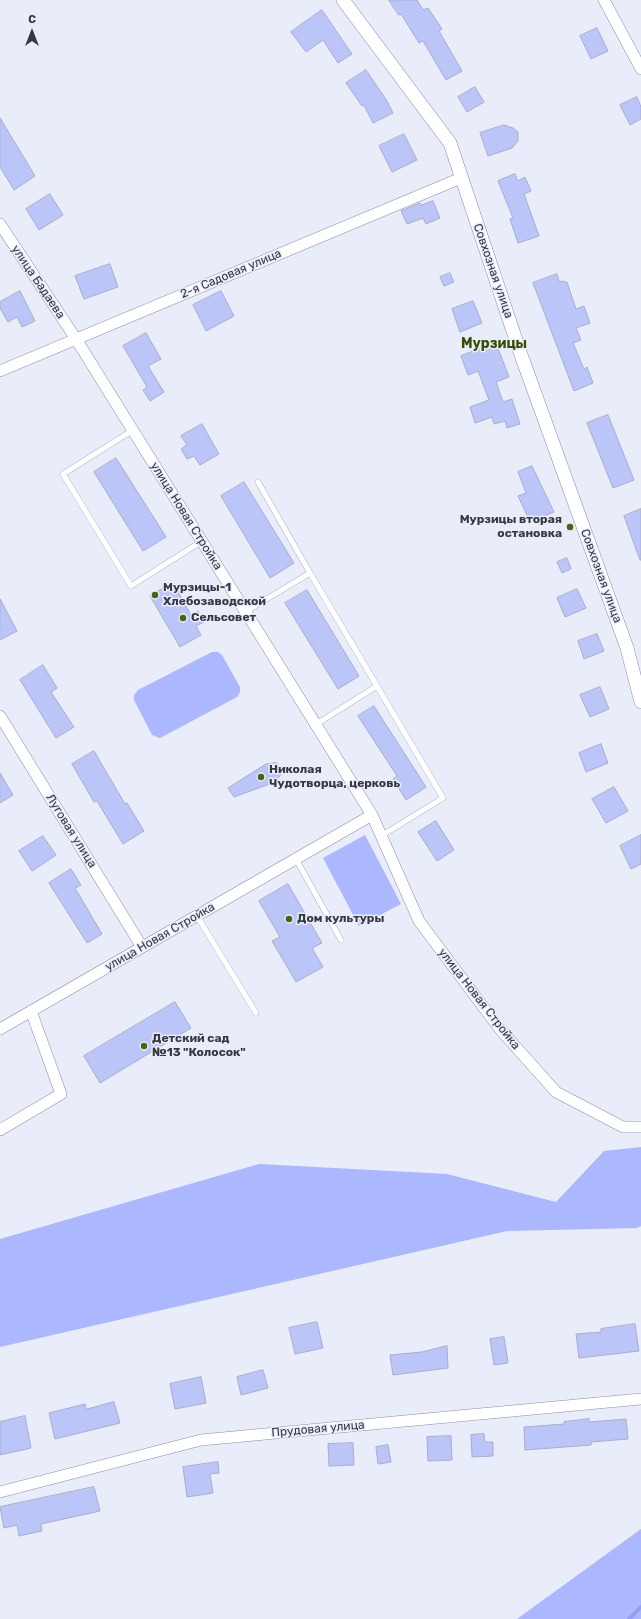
<!DOCTYPE html>
<html>
<head>
<meta charset="utf-8">
<style>
  body { margin:0 }
  #map { position:relative; width:641px; height:1619px; overflow:hidden; background:#e9ecf9; font-family:Rubik,sans-serif }
  canvas { display:block }
  .north { position:absolute; left:12px; top:12px; width:40px; height:40px; -webkit-text-stroke:3px #e9ecf9; paint-order:stroke; rotate:0deg; font-size:11px; font-weight:700; line-height:16px; text-align:center; color:#363845 }
  .north::after { content:''; display:block; margin:auto; width:14px; height:18px; background:#363845; clip-path:polygon(50% 0,100% 100%,50% 72%,0 100%) }
</style>
</head>
<body>
<div id="map">
<canvas width="641" height="1619"></canvas>
<div class="north">С</div>
</div>
<script>
const g = document.querySelector('canvas').getContext('2d');
g.lineJoin = 'round';
function paint(path, color) {
  g.fillStyle = color;
  g.fill(path, 'evenodd');
}
function strokePath(path, color, width, dash) {
  g.strokeStyle = color;
  g.lineWidth = width;
  g.lineCap = dash ? 'butt' : 'round';
  g.setLineDash(dash || []);
  g.stroke(path);
}
function write(font, color, halo, rows, align = 'center') {
  g.font = font + ' Rubik,sans-serif';
  g.lineWidth = 3;
  g.setLineDash([]);
  g.textBaseline = 'middle';
  g.strokeStyle = halo;
  g.fillStyle = color;
  for (const [text, x, y, turn = 0] of rows) {
    g.save();
    g.translate(x, y);
    g.rotate((+turn || 0) * Math.PI / 180);
    g.textAlign = isNaN(turn) ? turn : align;
    if (halo) g.strokeText(text, 0, 0);
    g.fillText(text, 0, 0);
    g.restore();
  }
}
paint(new Path2D(`
  M 212,652 L 218,652 L 222,655 L 240,687 L 240,692 L 237,697 L 160,738 L 152,735 L 134,700 L 134,695 L 138,690 Z
  M 365,835 L 401,904 L 359,926 L 323,858 Z
  M 641,1147 L 641,1226 L 637,1228 L 507,1231 L 0,1347 L 0,1239 L 259,1164 L 447,1174 L 556,1202 L 604,1151 Z
  M 641,1529 L 641,1619 L 517,1619 Z`), '#abb7fe');
strokePath(new Path2D(`
  M 629,1619 L 641,1607`), '#929ff2', 4);
const building = new Path2D(`
  M 389,0 L 417,0 L 423,10 L 428,8 L 442,29 L 439,31 L 462,71 L 446,80 L 423,41 L 419,43 L 401,14 L 399,15 Z
  M 322,10 L 352,54 L 338,63 L 323,40 L 306,52 L 291,32 Z
  M 597,28 L 608,51 L 591,59 L 580,36 Z
  M 366,70 L 387,101 L 393,113 L 373,123 L 364,105 L 362,106 L 346,83 Z
  M 475,87 L 484,102 L 467,112 L 458,97 Z
  M 637,97 L 641,107 L 641,119 L 630,125 L 620,105 Z
  M 0,118 L 35,176 L 14,190 L 0,167 Z
  M 504,125 L 513,128 L 518,132 L 518,141 L 512,148 L 488,156 L 480,133 Z
  M 404,134 L 417,160 L 392,172 L 379,146 Z
  M 515,174 L 518,181 L 525,177 L 531,191 L 524,194 L 539,236 L 518,243 L 510,219 L 513,218 L 498,181 Z
  M 50,194 L 63,215 L 39,230 L 26,209 Z
  M 433,201 L 440,218 L 426,224 L 423,218 L 407,224 L 401,211 L 420,203 L 421,205 Z
  M 110,264 L 118,287 L 84,299 L 75,276 Z
  M 450,273 L 454,282 L 444,286 L 440,277 Z
  M 557,274 L 559,281 L 567,282 L 576,309 L 584,306 L 590,323 L 576,328 L 581,340 L 573,343 L 584,369 L 587,367 L 593,383 L 574,391 L 533,283 Z
  M 20,291 L 35,321 L 22,327 L 17,317 L 8,322 L 0,308 L 0,302 Z
  M 221,291 L 234,316 L 206,331 L 193,305 Z
  M 473,301 L 482,323 L 460,332 L 452,309 Z
  M 146,333 L 161,359 L 148,366 L 164,392 L 150,401 L 143,390 L 147,387 L 123,346 Z
  M 496,343 L 509,377 L 496,382 L 503,402 L 512,399 L 520,424 L 507,428 L 505,421 L 494,424 L 492,417 L 475,423 L 470,407 L 489,400 L 478,371 L 468,375 L 461,356 Z
  M 608,415 L 634,480 L 613,488 L 587,423 Z
  M 202,424 L 219,454 L 200,465 L 194,456 L 187,459 L 181,449 L 187,445 L 181,436 Z
  M 116,458 L 166,537 L 143,551 L 94,472 Z
  M 532,466 L 554,512 L 530,522 L 518,496 L 526,493 L 518,472 Z
  M 244,482 L 294,563 L 270,578 L 221,496 Z
  M 641,509 L 641,560 L 640,560 L 624,516 Z
  M 567,558 L 571,569 L 562,573 L 557,562 Z
  M 173,583 L 191,615 L 198,611 L 204,622 L 196,626 L 201,635 L 180,647 L 150,596 Z
  M 577,589 L 586,608 L 565,617 L 557,598 Z
  M 307,590 L 359,676 L 338,689 L 285,603 Z
  M 0,599 L 17,631 L 0,640 Z
  M 597,634 L 604,651 L 584,659 L 578,641 Z
  M 43,665 L 57,688 L 51,692 L 74,727 L 56,738 L 20,680 Z
  M 600,687 L 609,709 L 590,717 L 580,695 Z
  M 374,706 L 426,787 L 406,800 L 393,779 L 397,776 L 358,716 Z
  M 601,744 L 608,763 L 586,772 L 579,753 Z
  M 94,751 L 125,804 L 127,803 L 144,831 L 123,844 L 97,801 L 94,802 L 72,764 Z
  M 277,763 L 282,773 L 275,782 L 234,797 L 228,788 L 266,764 Z
  M 0,773 L 13,795 L 0,803 Z
  M 614,787 L 628,811 L 606,823 L 592,799 Z
  M 436,821 L 454,850 L 437,861 L 418,832 Z
  M 641,835 L 641,864 L 631,869 L 620,846 Z
  M 43,836 L 56,855 L 32,871 L 19,851 Z
  M 71,869 L 81,885 L 75,888 L 102,934 L 87,943 L 49,883 Z
  M 288,884 L 322,943 L 312,948 L 323,967 L 296,982 L 272,941 L 280,937 L 259,901 Z
  M 175,1002 L 191,1028 L 100,1083 L 84,1056 Z
  M 317,1322 L 323,1348 L 295,1354 L 289,1328 Z
  M 635,1324 L 639,1351 L 579,1358 L 576,1334 L 601,1332 L 601,1329 Z
  M 504,1337 L 508,1363 L 494,1365 L 490,1339 Z
  M 447,1346 L 448,1368 L 393,1375 L 390,1355 L 422,1352 Z
  M 263,1370 L 268,1388 L 241,1395 L 237,1377 Z
  M 201,1377 L 206,1403 L 175,1409 L 170,1384 Z
  M 114,1402 L 120,1423 L 55,1439 L 49,1413 L 85,1404 L 86,1409 Z
  M 25,1416 L 31,1448 L 0,1455 L 0,1422 Z
  M 589,1419 L 589,1422 L 626,1419 L 628,1439 L 591,1442 L 591,1445 L 525,1450 L 524,1427 L 564,1424 L 564,1422 Z
  M 484,1434 L 485,1442 L 493,1442 L 493,1456 L 472,1457 L 471,1435 Z
  M 451,1436 L 452,1460 L 428,1461 L 427,1437 Z
  M 353,1443 L 354,1465 L 329,1466 L 328,1444 Z
  M 388,1445 L 391,1462 L 378,1464 L 376,1447 Z
  M 218,1462 L 219,1473 L 210,1474 L 213,1493 L 187,1497 L 183,1467 Z
  M 94,1487 L 100,1511 L 41,1524 L 42,1531 L 19,1536 L 17,1525 L 4,1528 L 0,1507 Z`);
paint(building, '#bbc5f8');
strokePath(building, '#a6adcd', 1);
const service = new Path2D(`
  M 133,430 L 63,474 L 131,586 L 202,541
  M 258,482 L 310,573
  M 245,612 L 310,573 L 377,686
  M 315,725 L 377,686 L 443,798 L 381,836
  M 296,859 L 341,940
  M 197,916 L 256,1013`);
const minor = new Path2D(`
  M 604,0 L 641,69
  M 0,224 L 76,339 L 372,815 L 419,921 L 499,1028 L 556,1092 L 623,1127 L 641,1127
  M 0,371 L 461,178
  M 0,716 L 142,947
  M 0,1029 L 372,815
  M 0,1130 L 61,1094 L 31,1011
  M 0,1492 L 201,1440 L 641,1399`);
const tertiary = new Path2D(`
  M 343,0 L 450,143 L 520,352 L 627,648 L 641,702`);
strokePath(service, '#888ead', 6);
strokePath(minor, '#888ead', 12);
strokePath(tertiary, '#888ead', 14);
strokePath(service, '#fff', 5.5);
strokePath(minor, '#fff', 11);
strokePath(tertiary, '#fff', 13);
for (const [x, y, r, color] of [
  [570,527,4,"#4a6313"],
  [155,595,4,"#4a6313"],
  [183,618,4,"#4a6313"],
  [261,777,4,"#4a6313"],
  [289,919,4,"#4a6313"],
  [144,1046,4,"#4a6313"]
]) {
  const dot = new Path2D();
  dot.arc(x, y, r, 0, 2 * Math.PI);
  g.fillStyle = color;
  g.fill(dot);
  strokePath(dot, '#e9ecf9', 1.5);
}
write('12px', '#363845', '#e9ecf9', [
  ["Совхозная улица",493,271,71],
  ["2-я Садовая улица",231,274,-23],
  ["улица Бадаева",38,282,56],
  ["улица Новая Стройка",186,516,58],
  ["Совхозная улица",601,576,70],
  ["Луговая улица",71,831,58],
  ["улица Новая Стройка",160,937,-30],
  ["улица Новая Стройка",479,999,52],
  ["Прудовая улица",318,1429,-5]
]);
write('bold 12px', '#363845', '#e9ecf9', [
  ["Мурзицы вторая",562,520,"right"],
  ["остановка",562,534,"right"],
  ["Мурзицы-1",163,588],
  ["Хлебозаводской",163,602],
  ["Сельсовет",191,618],
  ["Николая",269,770],
  ["Чудотворца, церковь",269,784],
  ["Дом культуры",297,919],
  ["Детский сад",152,1039],
  ["№13 \"Колосок\"",152,1053]
], 'left');
write('bold 14px', '#374d00', '#e9ecf9', [
  ["Мурзицы",494,344]
]);
</script>
</body>
</html>
